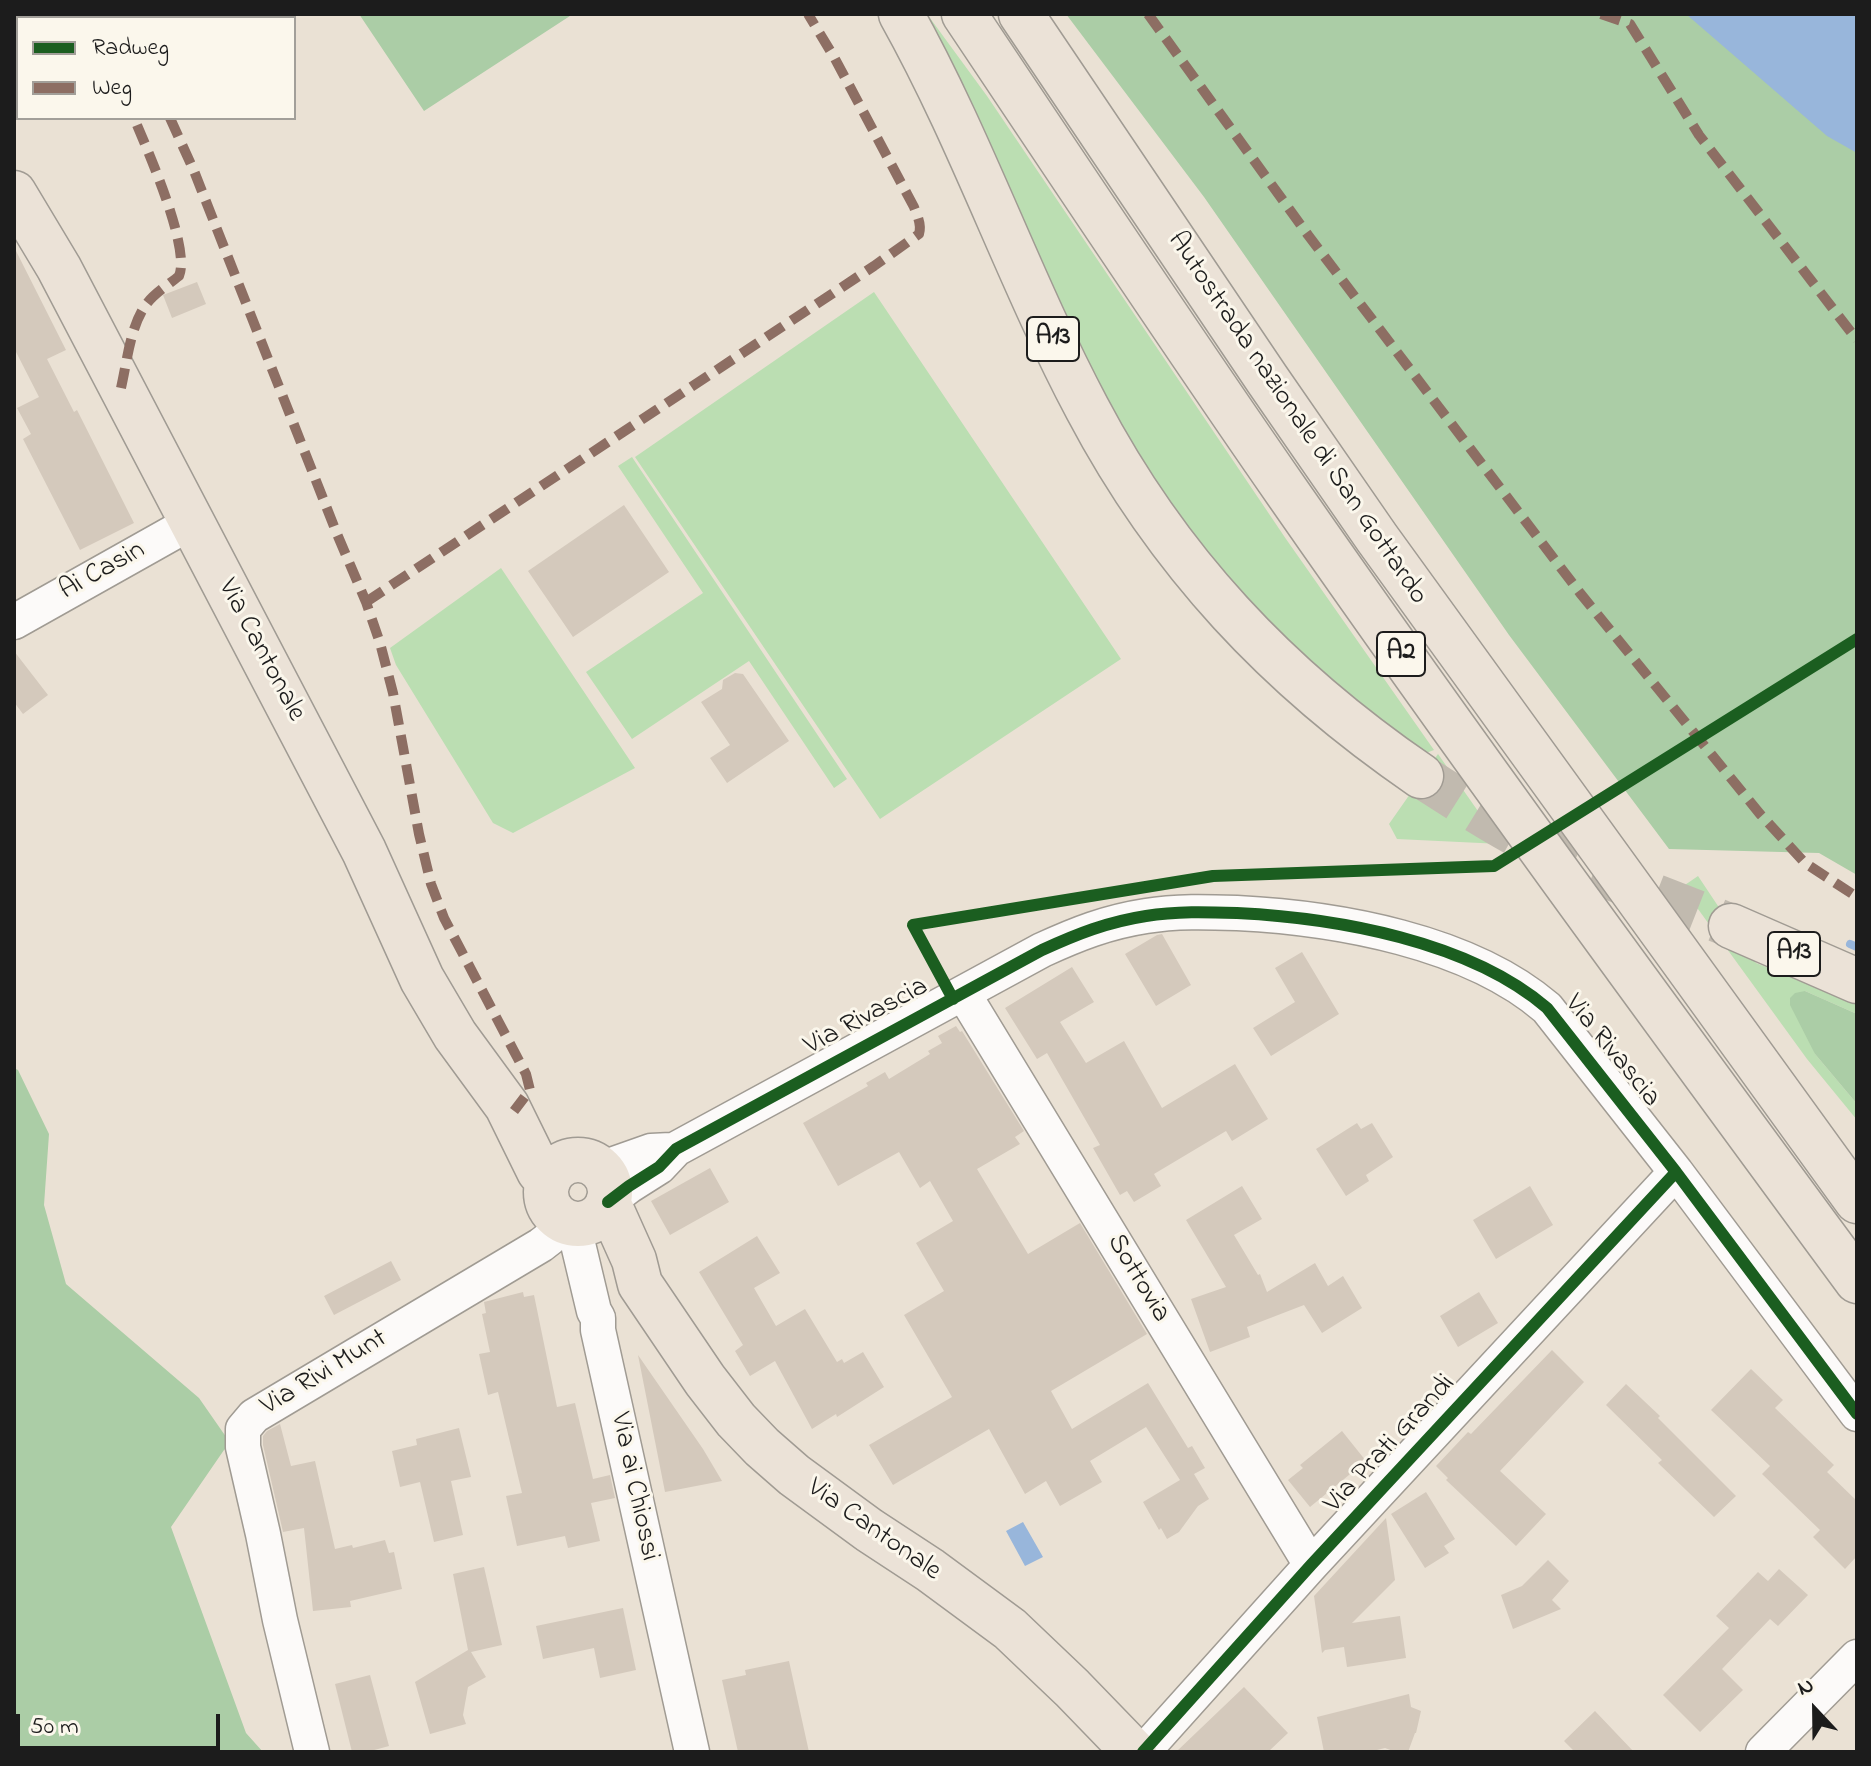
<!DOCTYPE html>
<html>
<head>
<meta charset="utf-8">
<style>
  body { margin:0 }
  #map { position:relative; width:1871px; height:1766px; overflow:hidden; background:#eae1d4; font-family:"Indie Flower",sans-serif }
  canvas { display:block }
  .frame { position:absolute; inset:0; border:16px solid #1c1c1c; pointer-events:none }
  .legend { position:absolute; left:16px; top:16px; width:280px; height:104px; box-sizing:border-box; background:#fbf7ec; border:2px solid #a29f99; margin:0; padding:10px 14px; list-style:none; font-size:24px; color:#1c1c1c }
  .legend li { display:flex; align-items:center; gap:16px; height:40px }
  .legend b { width:40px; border:2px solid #a29f99 }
  .north { position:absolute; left:1775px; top:1670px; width:80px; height:80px; -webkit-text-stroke:6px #fbf7ec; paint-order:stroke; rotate:338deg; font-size:22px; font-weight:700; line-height:32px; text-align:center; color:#1c1c1c }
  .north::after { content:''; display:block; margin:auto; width:28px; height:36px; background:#1c1c1c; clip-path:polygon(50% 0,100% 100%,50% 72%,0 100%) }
  .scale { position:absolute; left:16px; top:1714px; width:204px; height:36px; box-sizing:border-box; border:4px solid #1c1c1c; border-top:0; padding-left:10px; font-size:24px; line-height:28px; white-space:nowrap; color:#1c1c1c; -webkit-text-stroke:6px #fbf7ec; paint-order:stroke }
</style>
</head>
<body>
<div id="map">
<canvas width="1871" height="1766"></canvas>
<div class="frame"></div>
<ul class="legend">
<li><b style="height:10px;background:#1b5e20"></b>Radweg</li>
<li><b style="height:10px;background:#8d6e63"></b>Weg</li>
</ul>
<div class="north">N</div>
<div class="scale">50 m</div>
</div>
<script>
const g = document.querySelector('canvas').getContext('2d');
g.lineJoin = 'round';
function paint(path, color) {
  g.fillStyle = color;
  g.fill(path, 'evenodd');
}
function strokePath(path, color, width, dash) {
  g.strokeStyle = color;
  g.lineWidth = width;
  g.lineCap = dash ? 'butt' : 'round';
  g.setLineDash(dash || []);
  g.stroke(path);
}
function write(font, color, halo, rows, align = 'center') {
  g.font = font + ' "Indie Flower",sans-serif';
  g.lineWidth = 6;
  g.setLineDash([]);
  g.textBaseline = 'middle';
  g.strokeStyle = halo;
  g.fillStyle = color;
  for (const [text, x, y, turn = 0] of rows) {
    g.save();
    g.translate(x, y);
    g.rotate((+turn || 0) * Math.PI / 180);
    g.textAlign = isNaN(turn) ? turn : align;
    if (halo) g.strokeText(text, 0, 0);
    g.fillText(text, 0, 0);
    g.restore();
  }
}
paint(new Path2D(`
  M 917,14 L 927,14 L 987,96 L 1286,539 L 1434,750 L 1426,753 L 1358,718 L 1155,503 Z
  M 874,292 L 1121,659 L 880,819 L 635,457 Z
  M 632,457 L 847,779 L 834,788 L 749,661 L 632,739 L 586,672 L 703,593 L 618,466 Z
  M 501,568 L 635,768 L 513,833 L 493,823 L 396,665 L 390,648 Z
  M 1438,754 L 1501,844 L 1397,839 L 1389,824 Z
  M 1698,876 L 1756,963 L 1857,1003 L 1857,1014 L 1805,991 L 1815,1054 L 1857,1104 L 1857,1120 L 1807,1059 L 1682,887 Z`), '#bbdeb2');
paint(new Path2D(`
  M 359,14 L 573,14 L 424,111 Z
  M 1066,14 L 1857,14 L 1857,875 L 1819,853 L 1669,849 L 1509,635 L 1204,197 Z
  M 1805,991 L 1857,1014 L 1857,1104 L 1815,1054 L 1790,1005 L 1790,998 L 1795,993 Z
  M 14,1068 L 18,1070 L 49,1134 L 44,1205 L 66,1284 L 199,1398 L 231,1444 L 224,1450 L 171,1527 L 246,1733 L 263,1752 L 14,1752 Z`), '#abcda6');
paint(new Path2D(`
  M 1686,14 L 1857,14 L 1857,153 L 1827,136 Z
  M 1023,1522 L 1043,1557 L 1025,1566 L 1006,1531 Z`), '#98b6db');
strokePath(new Path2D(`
  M 1850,944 L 1857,947`), '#98b6db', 8);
paint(new Path2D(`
  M 14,247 L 66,350 L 47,359 L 74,412 L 77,410 L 134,523 L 80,550 L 23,439 L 31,434 L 17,408 L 39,397 L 14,348 Z
  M 197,282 L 206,304 L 172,318 L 163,295 Z
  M 624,505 L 669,572 L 573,637 L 528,571 Z
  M 14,651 L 48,695 L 23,714 L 14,702 Z
  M 735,673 L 743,674 L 789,741 L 727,783 L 710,758 L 730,745 L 701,702 L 722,689 L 723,680 Z
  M 1162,934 L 1191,985 L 1156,1006 L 1125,954 L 1157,935 Z
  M 1302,952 L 1339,1014 L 1271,1056 L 1253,1028 L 1295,1002 L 1275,968 Z
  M 1072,967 L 1094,1002 L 1060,1022 L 1086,1063 L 1124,1041 L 1162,1108 L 1235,1064 L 1268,1119 L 1232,1141 L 1226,1131 L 1154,1174 L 1161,1186 L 1134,1202 L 1127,1191 L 1120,1195 L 1093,1148 L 1100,1145 L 1047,1053 L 1037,1059 L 1005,1008 Z
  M 956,1026 L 960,1032 L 962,1031 L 1024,1131 L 1015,1137 L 1020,1144 L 977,1169 L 1028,1254 L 1080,1223 L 1147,1334 L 1051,1391 L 1072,1429 L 1148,1383 L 1188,1448 L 1192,1446 L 1205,1468 L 1194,1474 L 1209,1499 L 1198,1506 L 1179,1532 L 1167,1539 L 1161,1528 L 1159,1530 L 1143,1502 L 1180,1480 L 1146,1427 L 1090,1461 L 1102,1482 L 1060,1506 L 1046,1481 L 1025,1494 L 989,1429 L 893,1485 L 869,1445 L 952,1397 L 904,1315 L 944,1291 L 916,1243 L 953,1221 L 930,1181 L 920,1188 L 899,1152 L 838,1186 L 803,1123 L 868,1086 L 866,1083 L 885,1072 L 889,1079 L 930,1054 L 928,1051 L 942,1043 L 938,1036 Z
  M 1357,1123 L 1361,1129 L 1372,1123 L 1393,1157 L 1366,1175 L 1369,1181 L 1346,1196 L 1316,1149 Z
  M 710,1168 L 729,1202 L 670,1235 L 651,1201 Z
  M 1242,1186 L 1262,1219 L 1234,1235 L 1258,1275 L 1260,1274 L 1267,1292 L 1315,1263 L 1328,1286 L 1343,1276 L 1362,1308 L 1322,1333 L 1304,1305 L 1247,1327 L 1250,1337 L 1210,1352 L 1191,1299 L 1226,1287 L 1186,1220 Z
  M 1530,1186 L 1553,1225 L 1496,1259 L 1473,1220 Z
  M 757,1236 L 780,1273 L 754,1288 L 776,1326 L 805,1309 L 837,1362 L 842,1359 L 844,1363 L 863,1352 L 884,1387 L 837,1417 L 836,1414 L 812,1429 L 775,1361 L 750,1376 L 735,1351 L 743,1345 L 699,1272 Z
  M 391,1261 L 401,1280 L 334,1315 L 324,1296 Z
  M 523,1292 L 524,1297 L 534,1295 L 557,1407 L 575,1403 L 593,1479 L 610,1475 L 615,1498 L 591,1503 L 600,1541 L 568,1548 L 565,1536 L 517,1546 L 506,1496 L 522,1493 L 498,1392 L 488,1395 L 479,1354 L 490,1352 L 482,1314 L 486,1313 L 484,1302 Z
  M 1479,1292 L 1498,1323 L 1458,1347 L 1440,1316 Z
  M 1552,1350 L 1584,1382 L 1500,1471 L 1546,1514 L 1516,1546 L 1446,1480 L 1448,1478 L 1436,1466 L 1468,1432 L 1471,1434 Z
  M 638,1355 L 703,1449 L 722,1481 L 665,1492 Z
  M 1751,1369 L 1783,1400 L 1775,1408 L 1834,1465 L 1827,1472 L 1857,1501 L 1857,1556 L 1845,1569 L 1813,1537 L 1820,1530 L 1762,1474 L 1770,1466 L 1711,1410 Z
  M 1626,1384 L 1660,1416 L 1658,1418 L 1736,1496 L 1714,1517 L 1658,1463 L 1662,1460 L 1606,1405 Z
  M 280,1424 L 291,1466 L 315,1461 L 335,1549 L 352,1545 L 353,1548 L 385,1540 L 389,1553 L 394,1552 L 402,1589 L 350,1601 L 351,1607 L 313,1611 L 304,1528 L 283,1532 L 263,1445 L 263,1436 L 267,1431 Z
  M 459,1428 L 471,1477 L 451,1481 L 463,1535 L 434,1542 L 420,1482 L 400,1487 L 392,1451 L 417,1445 L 416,1439 Z
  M 1342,1431 L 1366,1461 L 1310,1507 L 1288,1480 L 1303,1468 L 1300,1465 Z
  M 1426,1492 L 1455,1539 L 1444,1546 L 1449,1553 L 1425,1568 L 1391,1514 Z
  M 1386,1518 L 1395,1580 L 1352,1623 L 1400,1616 L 1406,1658 L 1347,1667 L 1344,1647 L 1325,1650 L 1322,1653 L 1314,1596 Z
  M 1548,1560 L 1569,1581 L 1552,1600 L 1561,1609 L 1513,1629 L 1501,1595 L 1522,1586 Z
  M 484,1567 L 502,1645 L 471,1652 L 486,1677 L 468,1687 L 463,1715 L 466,1724 L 430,1734 L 415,1682 L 468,1650 L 453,1574 Z
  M 1779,1569 L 1808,1595 L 1778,1626 L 1770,1619 L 1722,1669 L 1743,1690 L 1700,1732 L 1663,1695 L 1729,1628 L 1716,1616 L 1758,1572 L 1768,1581 Z
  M 623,1608 L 636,1670 L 600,1678 L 594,1648 L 543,1659 L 536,1626 Z
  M 789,1661 L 809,1752 L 738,1752 L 722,1680 L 746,1675 L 745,1670 Z
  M 370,1675 L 389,1746 L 367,1752 L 352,1752 L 335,1684 Z
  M 1244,1687 L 1288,1733 L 1268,1752 L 1176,1752 Z
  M 1409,1694 L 1411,1707 L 1421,1711 L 1416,1733 L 1415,1733 L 1408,1752 L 1396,1752 L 1385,1748 L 1369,1752 L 1324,1752 L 1317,1717 Z
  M 1595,1711 L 1634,1752 L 1575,1752 L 1564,1741 Z`), '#d4c9bc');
strokePath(new Path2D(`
  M 1421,776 C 1454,797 1486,818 1521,837 C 1588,872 1661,897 1731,926`), '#c1baaf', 44, [44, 22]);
const minor = new Path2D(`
  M 14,622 L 192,522
  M 963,993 L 1311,1565
  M 600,1169 L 651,1151 L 671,1150
  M 608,1202 L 629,1186 L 659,1167 L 676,1149 L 1042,950 C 1077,934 1107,922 1146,916 C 1176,911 1207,912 1237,913 C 1337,918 1469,941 1547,1008 L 1676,1172 L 1857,1414
  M 573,1223 L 594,1311 L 598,1318 L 598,1330 L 692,1752
  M 312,1752 L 280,1620 L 263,1534 L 243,1447 L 243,1429 L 254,1416 L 541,1245 L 550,1238 L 564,1220
  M 1143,1752 L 1311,1565 L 1676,1172
  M 1763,1752 L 1857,1657`);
const major = new Path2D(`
  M 14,193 L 59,268 L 364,851 L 422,979 L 455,1035 L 507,1106 L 539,1171 L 548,1182
  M546 1192a32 32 0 1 1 64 0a32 32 0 1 1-64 0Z
  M 608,1202 L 634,1260 L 640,1284 L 705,1380 L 736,1420 L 762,1447 L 794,1475 L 869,1530 L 930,1570 L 1010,1629 L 1072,1688 L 1134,1752`);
const highway = new Path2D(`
  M 901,14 C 972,141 1019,280 1087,408 C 1168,562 1278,678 1421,776
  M 964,14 C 1071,174 1177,334 1287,492 C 1472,758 1665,1020 1857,1281
  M 1021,14 L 1267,379 L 1377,538 L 1857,1201
  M 1731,926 L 1857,981`);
strokePath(minor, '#a09b93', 37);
strokePath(major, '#a09b93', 47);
strokePath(highway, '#a09b93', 47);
strokePath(minor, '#fcfaf9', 34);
strokePath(major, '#ebe2d7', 44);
strokePath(highway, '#ebe2d7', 44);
strokePath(new Path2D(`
  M 105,14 L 108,18
  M 1148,14 L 1308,235 L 1580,593 L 1760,814 L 1805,863 L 1857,897
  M 1601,14 L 1630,24 L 1699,135 L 1857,340
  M 170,118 L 194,171 L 337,534 L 366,602 L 380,643 L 393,693 L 419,834 L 431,884 L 444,918 L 526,1074 L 530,1090 L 514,1111
  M 121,388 C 127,362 130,328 145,306 C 153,294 168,285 179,276 C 191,248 147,149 134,118
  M 366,602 L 874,266 L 919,234 C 922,224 917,216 914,207 L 834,57 L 808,14`), '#8d6e63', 10, [20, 10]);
strokePath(new Path2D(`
  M 953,999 L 913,925 L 1213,876 L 1494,866 L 1857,639
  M 608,1202 L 629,1186 L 659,1167 L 676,1149 L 1042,950 C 1077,934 1107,922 1146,916 C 1176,911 1207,912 1237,913 C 1337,918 1469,941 1547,1008 L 1676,1172 L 1857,1414
  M 1143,1752 L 1311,1565 L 1676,1172`), '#1b5e20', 12);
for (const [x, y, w] of [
  [1053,339,52],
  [1401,654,48],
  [1794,954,52]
]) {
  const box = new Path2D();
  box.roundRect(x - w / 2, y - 22, w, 44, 6);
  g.fillStyle = '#fbf7ec';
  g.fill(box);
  strokePath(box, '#1c1c1c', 2);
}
write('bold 26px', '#1c1c1c', null, [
  ["A13",1053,339],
  ["A2",1401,654],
  ["A13",1794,954]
]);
write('28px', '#1c1c1c', '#fbf7ec', [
  ["Autostrada nazionale di San Gottardo",1296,419,56],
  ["Ai Casin",103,572,-29],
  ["Via Cantonale",260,651,62],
  ["Via Rivascia",867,1018,-28],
  ["Via Rivascia",1611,1052,51],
  ["Sottovia",1137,1279,59],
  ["Via Rivi Munt",325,1374,-31],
  ["Via Prati Grandi",1391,1445,-47],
  ["Via ai Chiossi",633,1487,78],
  ["Via Cantonale",873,1531,35]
]);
</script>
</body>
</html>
